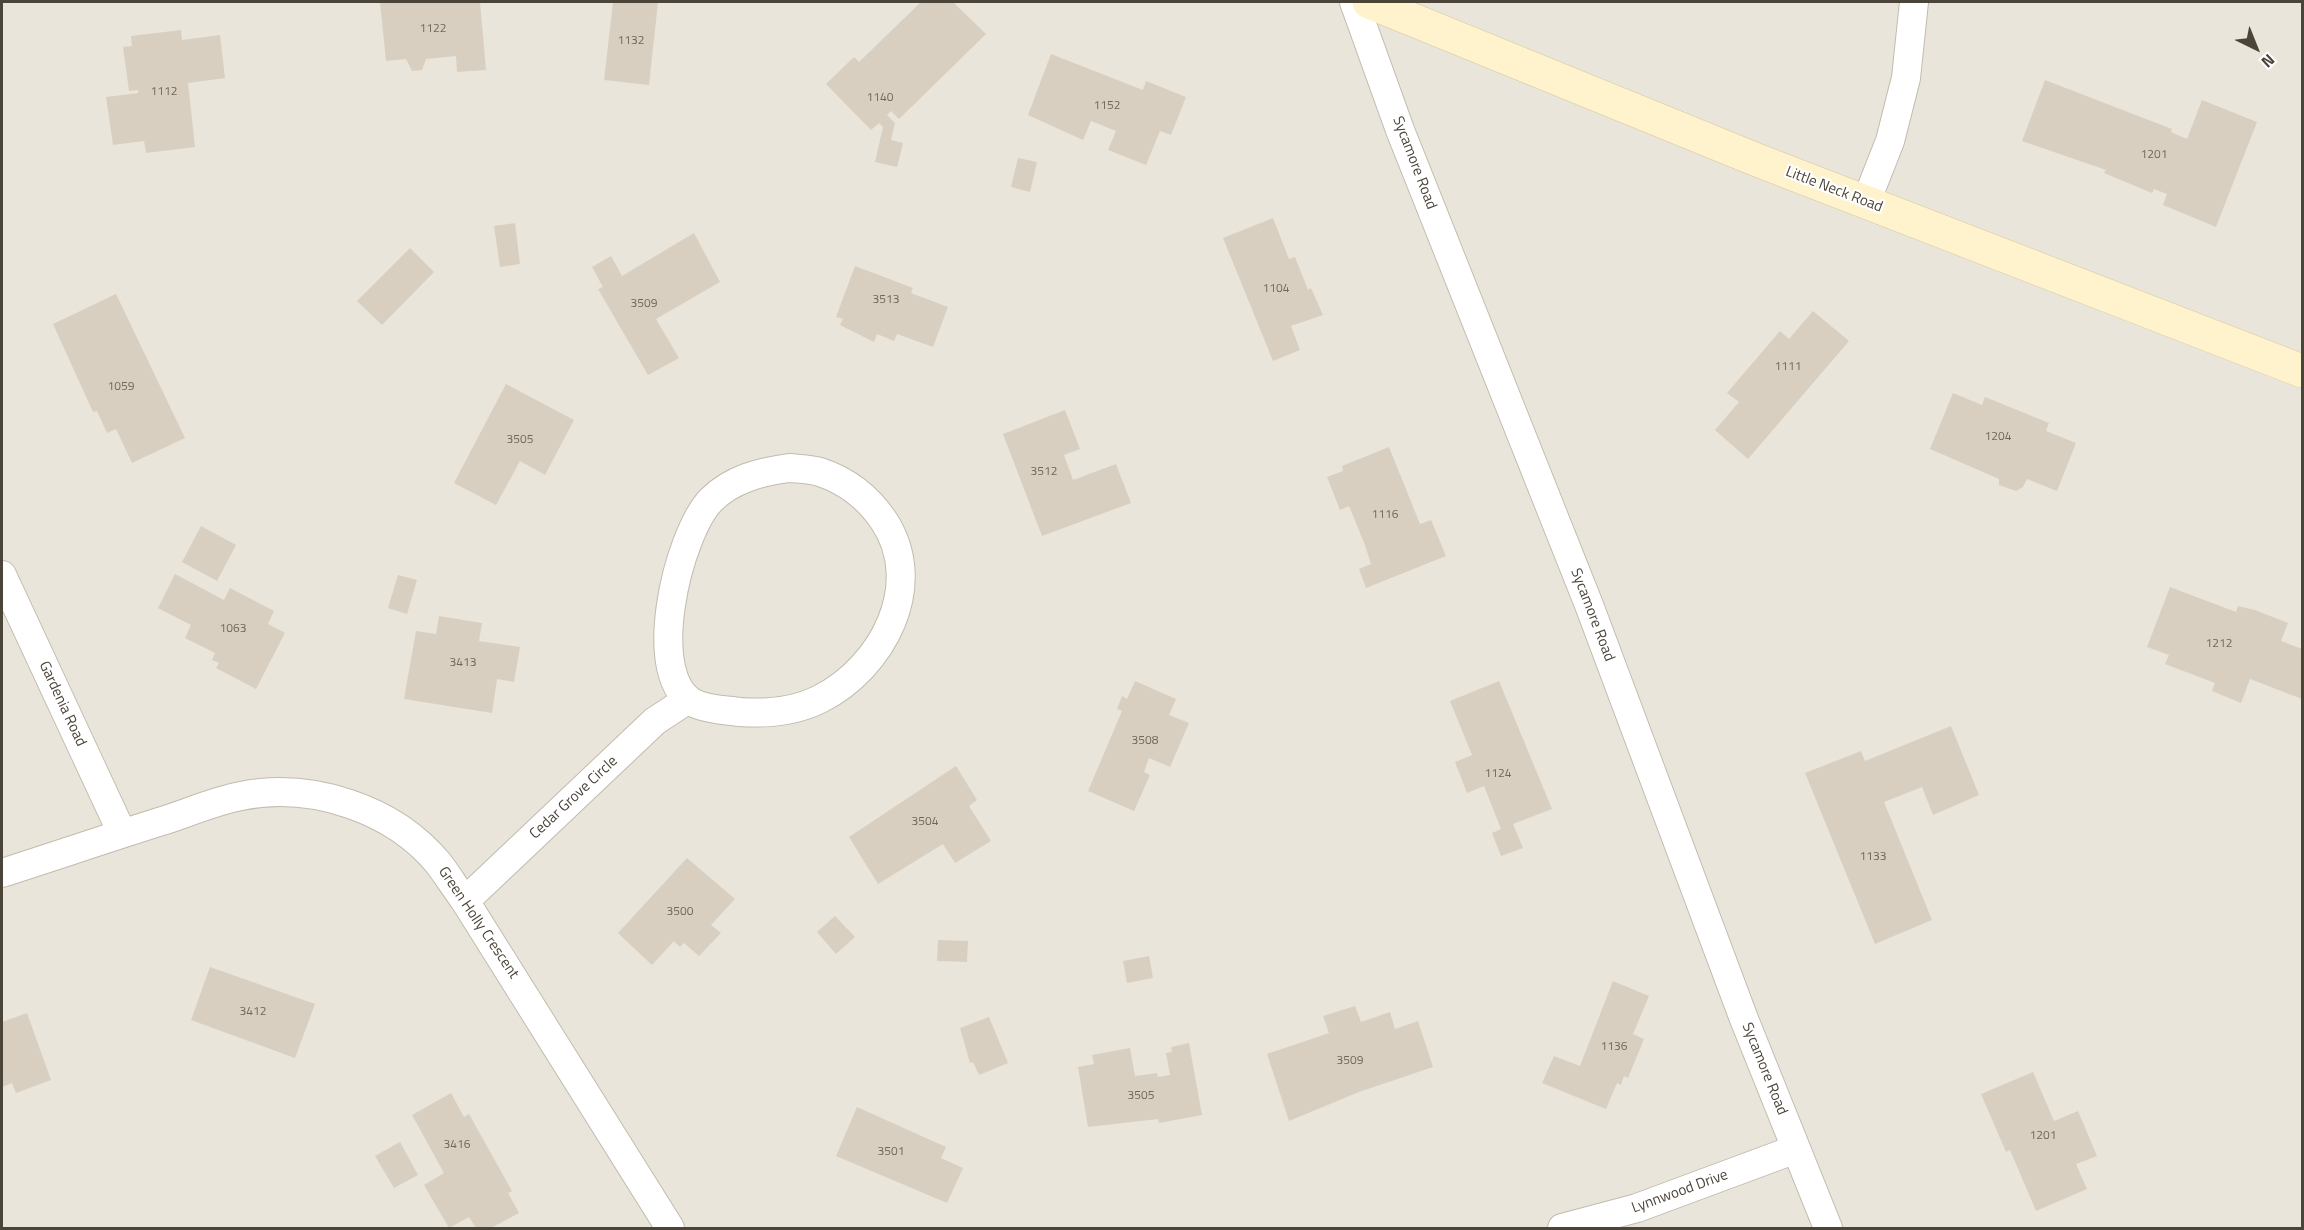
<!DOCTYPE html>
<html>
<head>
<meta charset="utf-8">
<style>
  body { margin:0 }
  #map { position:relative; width:2304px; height:1230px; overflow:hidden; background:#f6f3ec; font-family:"Titillium Web",sans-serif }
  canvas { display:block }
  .frame { position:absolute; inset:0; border:3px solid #4b4439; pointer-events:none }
  .north { position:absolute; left:2226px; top:18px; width:60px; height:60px; -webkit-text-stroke:4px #fff; paint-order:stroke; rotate:137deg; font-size:16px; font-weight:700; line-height:24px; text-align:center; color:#4b4439 }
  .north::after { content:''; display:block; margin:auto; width:21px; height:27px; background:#4b4439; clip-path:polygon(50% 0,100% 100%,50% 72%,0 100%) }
</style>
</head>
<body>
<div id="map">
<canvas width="2304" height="1230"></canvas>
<div class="frame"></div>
<div class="north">N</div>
</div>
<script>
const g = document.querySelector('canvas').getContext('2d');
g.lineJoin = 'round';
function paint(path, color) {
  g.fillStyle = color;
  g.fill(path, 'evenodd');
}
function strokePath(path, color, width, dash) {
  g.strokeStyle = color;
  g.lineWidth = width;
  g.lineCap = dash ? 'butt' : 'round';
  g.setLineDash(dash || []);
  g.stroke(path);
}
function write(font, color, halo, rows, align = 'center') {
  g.font = font + ' "Titillium Web",sans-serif';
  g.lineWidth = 4.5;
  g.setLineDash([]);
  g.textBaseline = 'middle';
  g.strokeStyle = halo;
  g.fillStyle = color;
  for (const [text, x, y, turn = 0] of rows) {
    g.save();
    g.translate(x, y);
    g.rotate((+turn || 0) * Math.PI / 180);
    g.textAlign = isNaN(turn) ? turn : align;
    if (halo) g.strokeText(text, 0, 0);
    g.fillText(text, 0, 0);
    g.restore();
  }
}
paint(new Path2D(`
  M 2,2 L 2302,2 L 2302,1228 L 2,1228 Z`), '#eae5da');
paint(new Path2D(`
  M 380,2 L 480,2 L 486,70 L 457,72 L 456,56 L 426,59 L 422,70 L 412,71 L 406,59 L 386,61 Z
  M 613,2 L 658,2 L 649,85 L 604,80 Z
  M 921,2 L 953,2 L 986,34 L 899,119 L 891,111 L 887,115 L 895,123 L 891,140 L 903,143 L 897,167 L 875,162 L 883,127 L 879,123 L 871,130 L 826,84 L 854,57 L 859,62 Z
  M 181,30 L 182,40 L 220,35 L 225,78 L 188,83 L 195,147 L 146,153 L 144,141 L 113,145 L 106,97 L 138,93 L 138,90 L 129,91 L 123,47 L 132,46 L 131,36 Z
  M 1051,54 L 1143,90 L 1146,81 L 1186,97 L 1171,135 L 1160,131 L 1146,165 L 1108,150 L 1116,131 L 1091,121 L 1083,140 L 1028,115 Z
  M 2045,80 L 2172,129 L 2171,132 L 2187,139 L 2202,100 L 2257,122 L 2216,227 L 2163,205 L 2167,194 L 2154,189 L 2152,193 L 2104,173 L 2106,170 L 2022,141 Z
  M 1018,158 L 1037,162 L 1030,192 L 1011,187 Z
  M 1273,218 L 1289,259 L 1295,257 L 1308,290 L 1311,288 L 1323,315 L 1291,326 L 1300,350 L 1273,361 L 1223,238 Z
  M 515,223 L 520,264 L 500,267 L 494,226 Z
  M 694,233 L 720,282 L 656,319 L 679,358 L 648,375 L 598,289 L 603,287 L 592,267 L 611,256 L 622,276 Z
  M 410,248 L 434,272 L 382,325 L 357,301 Z
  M 855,266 L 913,288 L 911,293 L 948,307 L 933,347 L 897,334 L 894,341 L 877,334 L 874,342 L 840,325 L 843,319 L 836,317 Z
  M 116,294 L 185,438 L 132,463 L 116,429 L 107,433 L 97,411 L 93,412 L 53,324 Z
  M 1813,311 L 1849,341 L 1748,459 L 1715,430 L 1739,402 L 1727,393 L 1780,331 L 1789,339 Z
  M 506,384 L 574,420 L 545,475 L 520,461 L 496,505 L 454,483 Z
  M 1953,393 L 1982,405 L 1985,397 L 2049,423 L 2046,431 L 2076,443 L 2057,491 L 2027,479 L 2023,487 L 2016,491 L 1999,485 L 1999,479 L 1930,449 Z
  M 1065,410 L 1080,449 L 1064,455 L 1073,480 L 1116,464 L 1131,503 L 1042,536 L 1003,434 Z
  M 1389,447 L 1420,524 L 1431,520 L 1446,556 L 1366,588 L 1359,569 L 1371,564 L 1365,545 L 1349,506 L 1340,510 L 1327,477 L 1343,471 L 1342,466 Z
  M 201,526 L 236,545 L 217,581 L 182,562 Z
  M 175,574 L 224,600 L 230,588 L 274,611 L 268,624 L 285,633 L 256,689 L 216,668 L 219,663 L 212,660 L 215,653 L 185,638 L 191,625 L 158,608 Z
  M 398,575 L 417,580 L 407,614 L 388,608 Z
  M 2170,587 L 2236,612 L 2238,606 L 2255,610 L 2288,623 L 2281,641 L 2302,649 L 2302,699 L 2250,679 L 2241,703 L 2212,691 L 2215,683 L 2165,664 L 2169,655 L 2147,647 Z
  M 439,616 L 482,623 L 479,641 L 520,647 L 514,682 L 497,679 L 492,713 L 404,699 L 416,631 L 436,634 Z
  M 1135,681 L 1176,699 L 1169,715 L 1189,723 L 1170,767 L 1149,758 L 1144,772 L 1150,775 L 1134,811 L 1088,791 L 1122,711 L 1117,709 L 1122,696 L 1127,699 Z
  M 1499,681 L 1552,809 L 1513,824 L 1523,848 L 1501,856 L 1492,833 L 1501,829 L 1484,786 L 1467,793 L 1455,762 L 1472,755 L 1450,701 Z
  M 1951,726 L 1979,795 L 1933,815 L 1922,787 L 1884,802 L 1932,920 L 1875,944 L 1805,773 L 1861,751 L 1865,761 Z
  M 956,766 L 977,800 L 969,806 L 991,841 L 955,863 L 943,844 L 878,884 L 849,837 Z
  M 687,858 L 735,899 L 711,925 L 721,933 L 699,956 L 684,943 L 680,947 L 674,941 L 652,965 L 618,933 Z
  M 835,916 L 855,937 L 836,954 L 817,932 Z
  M 938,940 L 968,941 L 967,962 L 937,961 Z
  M 1149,956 L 1153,978 L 1127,983 L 1123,961 Z
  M 210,967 L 315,1004 L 295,1058 L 191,1020 Z
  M 1613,981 L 1649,996 L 1633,1034 L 1644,1039 L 1628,1078 L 1624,1076 L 1621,1085 L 1617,1083 L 1606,1109 L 1542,1083 L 1554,1056 L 1580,1066 Z
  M 1355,1006 L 1361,1022 L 1390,1012 L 1395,1029 L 1418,1021 L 1433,1067 L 1359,1092 L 1289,1121 L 1267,1054 L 1329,1033 L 1323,1016 Z
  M 27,1013 L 51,1080 L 16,1093 L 12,1083 L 2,1087 L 2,1022 Z
  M 989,1017 L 1008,1063 L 979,1075 L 973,1062 L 970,1063 L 960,1028 Z
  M 1189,1043 L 1202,1115 L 1159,1123 L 1158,1119 L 1088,1127 L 1078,1067 L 1094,1064 L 1092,1055 L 1130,1048 L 1135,1076 L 1157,1073 L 1158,1077 L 1170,1075 L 1166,1053 L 1172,1052 L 1171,1047 Z
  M 2033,1072 L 2054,1121 L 2078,1111 L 2097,1156 L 2076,1164 L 2087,1189 L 2036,1211 L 2010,1150 L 2006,1152 L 1981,1094 Z
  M 451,1093 L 464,1117 L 469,1114 L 512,1191 L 508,1193 L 519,1213 L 491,1228 L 476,1228 L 469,1217 L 449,1228 L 424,1185 L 444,1173 L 412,1115 Z
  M 857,1107 L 946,1147 L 941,1158 L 963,1168 L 947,1203 L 836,1156 Z
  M 400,1142 L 418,1175 L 394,1188 L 375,1156 Z`), '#d8cfc1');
const street = new Path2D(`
  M 1354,2 L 1400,130 L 1589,605 L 1744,1019 L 1828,1228
  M 1866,202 L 1890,141 L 1906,78 L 1914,2
  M 789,468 C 799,469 811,469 820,472 C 847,481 868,497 884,521 C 926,585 883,667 820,699 C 796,711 767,714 740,712 C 725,710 710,710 696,704 C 642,680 678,534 711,500 C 732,479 760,472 789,468 Z
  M 2,575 L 122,833
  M 2,873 C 55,856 108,838 162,821 C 188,813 214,801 241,796 C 311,782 393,808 439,864 C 448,876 456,889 465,901 L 670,1228
  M 465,901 L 655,721 L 687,700
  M 1562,1228 L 1637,1208 L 1796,1149`);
const secondary = new Path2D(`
  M 1369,2 L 1757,160 L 2302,371`);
strokePath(street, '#c2bbae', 30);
strokePath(secondary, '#d6c79b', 34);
strokePath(street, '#fff', 28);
strokePath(secondary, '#fff3cd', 33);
write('12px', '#6e675b', null, [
  ["1122",433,29],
  ["1132",631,41],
  ["1112",164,92],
  ["1140",880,98],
  ["1152",1107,106],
  ["1201",2154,155],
  ["1104",1276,289],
  ["3513",886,300],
  ["3509",644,304],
  ["1111",1788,367],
  ["1059",121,387],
  ["1204",1998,437],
  ["3505",520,440],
  ["3512",1044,472],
  ["1116",1385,515],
  ["1063",233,629],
  ["1212",2219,644],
  ["3413",463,663],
  ["3508",1145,741],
  ["1124",1498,774],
  ["3504",925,822],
  ["1133",1873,857],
  ["3500",680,912],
  ["3412",253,1012],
  ["1136",1614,1047],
  ["3509",1350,1061],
  ["3505",1141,1096],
  ["1201",2043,1136],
  ["3416",457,1145],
  ["3501",891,1152]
]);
write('15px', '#4b4439', '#fff', [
  ["Sycamore Road",1414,163,69],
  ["Little Neck Road",1834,190,21],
  ["Sycamore Road",1592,615,69],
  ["Gardenia Road",62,704,65],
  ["Cedar Grove Circle",574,798,-43],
  ["Green Holly Crescent",478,923,56],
  ["Sycamore Road",1764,1069,68],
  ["Lynnwood Drive",1680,1192,-20]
]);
</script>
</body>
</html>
